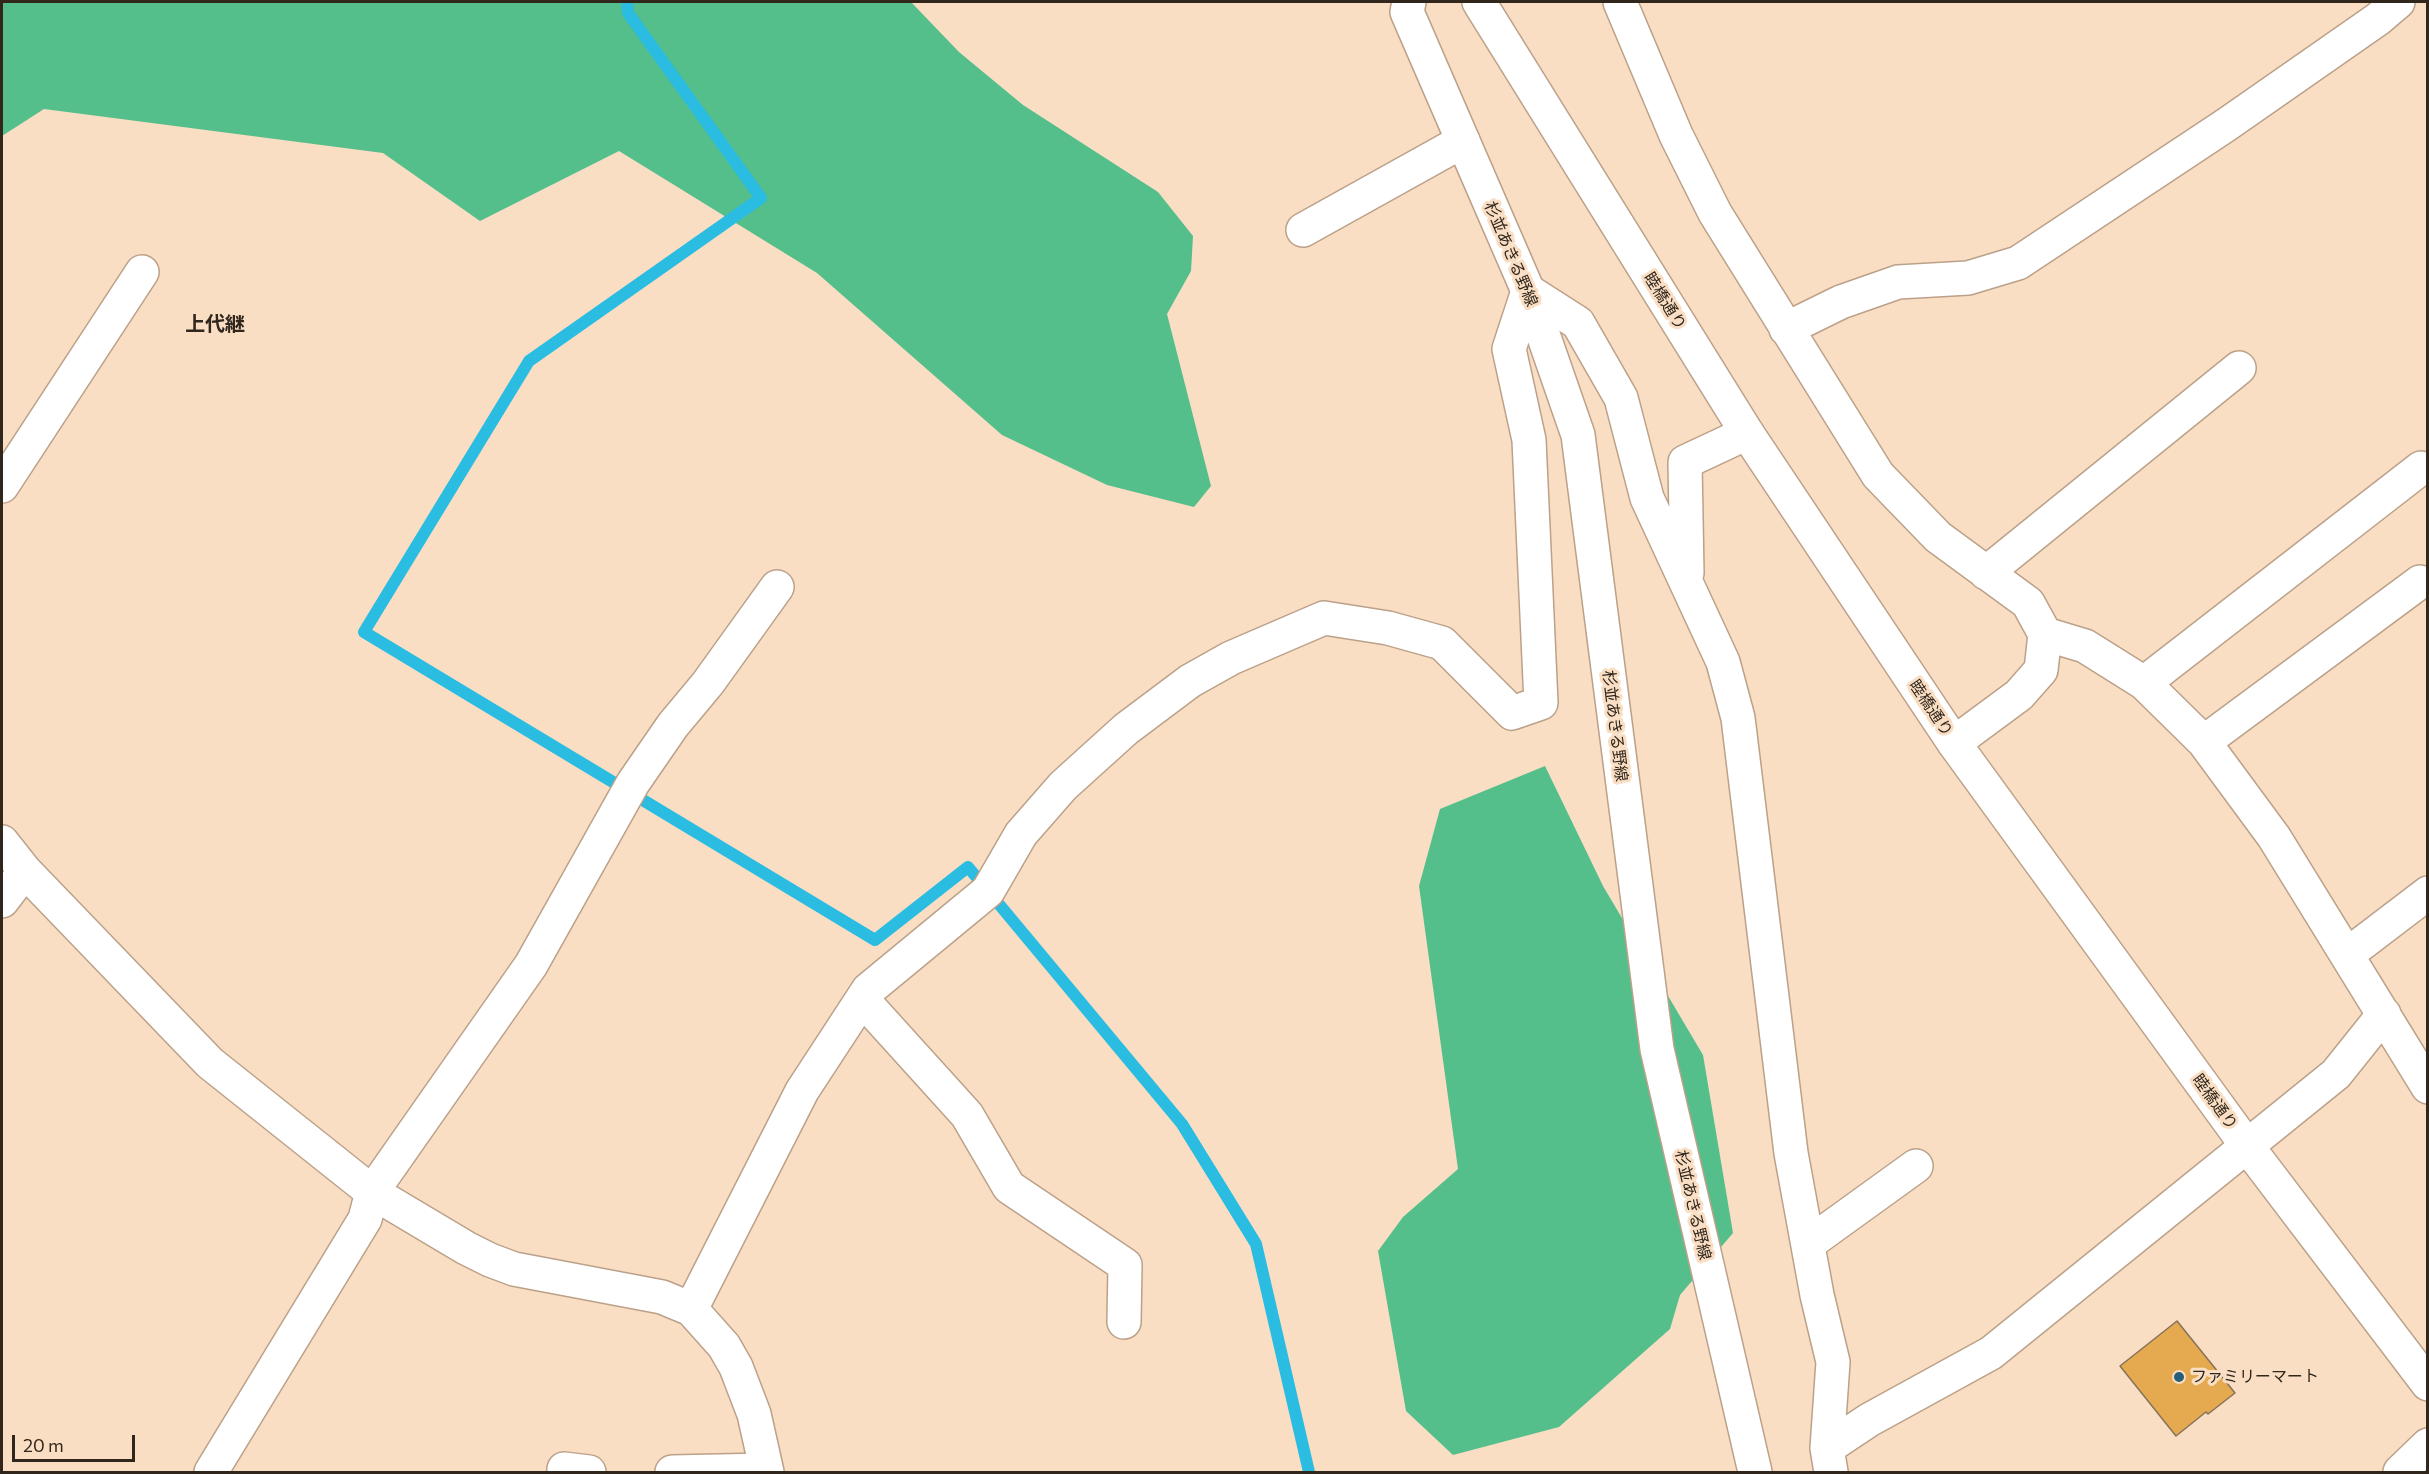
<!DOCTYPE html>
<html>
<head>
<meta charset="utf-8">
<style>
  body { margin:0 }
  #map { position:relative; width:2429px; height:1474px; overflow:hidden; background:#f9dec4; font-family:Commissioner,sans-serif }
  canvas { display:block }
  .frame { position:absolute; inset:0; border:3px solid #30261c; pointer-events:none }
  .scale { position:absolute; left:12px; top:1435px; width:123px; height:27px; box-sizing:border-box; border:3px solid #30261c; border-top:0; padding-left:8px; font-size:18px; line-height:21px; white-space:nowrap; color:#30261c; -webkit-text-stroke:4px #f9dec4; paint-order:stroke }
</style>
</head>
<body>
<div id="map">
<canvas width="2429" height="1474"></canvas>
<div class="frame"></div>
<div class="scale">20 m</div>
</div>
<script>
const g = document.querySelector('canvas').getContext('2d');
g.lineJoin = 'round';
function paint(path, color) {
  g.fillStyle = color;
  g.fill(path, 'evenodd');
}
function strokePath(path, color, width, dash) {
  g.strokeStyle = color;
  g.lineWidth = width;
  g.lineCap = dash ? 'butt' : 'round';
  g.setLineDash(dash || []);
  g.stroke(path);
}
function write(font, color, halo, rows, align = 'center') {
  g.font = font + ' Commissioner,"Noto Sans JP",sans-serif';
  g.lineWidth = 6;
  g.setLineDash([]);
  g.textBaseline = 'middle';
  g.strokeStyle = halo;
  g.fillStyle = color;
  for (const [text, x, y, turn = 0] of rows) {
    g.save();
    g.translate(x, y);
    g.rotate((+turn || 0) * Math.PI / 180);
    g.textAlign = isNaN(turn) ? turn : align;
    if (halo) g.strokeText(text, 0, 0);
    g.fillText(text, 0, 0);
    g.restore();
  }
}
paint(new Path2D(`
  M 2,2 L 458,2 L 459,3 L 466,2 L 911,2 L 959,52 L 1023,105 L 1158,192 L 1193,236 L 1191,271 L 1167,314 L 1211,486 L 1194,507 L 1107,485 L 1002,435 L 817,273 L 619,151 L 480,221 L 383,153 L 44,109 L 2,136 Z
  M 1545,766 L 1603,886 L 1703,1055 L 1733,1233 L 1680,1295 L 1670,1329 L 1559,1427 L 1453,1455 L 1406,1411 L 1378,1251 L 1403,1217 L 1458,1169 L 1419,886 L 1440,809 Z`), '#54bf8b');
strokePath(new Path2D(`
  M 627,2 L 628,13 L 761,198 L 529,361 L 364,632 L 875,940 L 968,867 L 1182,1124 L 1256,1244 L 1309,1472`), '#2bbce2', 12);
const building = new Path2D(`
  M 2177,1321 L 2235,1393 L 2208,1414 L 2206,1412 L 2176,1436 L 2120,1366 Z`);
paint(building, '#e5a950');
strokePath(building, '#867258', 1.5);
const minor = new Path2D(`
  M 1620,2 L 1676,135 L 1715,213 L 1878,475 L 1938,537 L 2028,603 L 2045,634 L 2041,670 L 2019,695 L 1954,743
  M 1303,230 L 1463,141
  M 1786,329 L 1841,302 L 1898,282 L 1968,278 L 2018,263 L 2226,125 L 2378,19 L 2398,2
  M 2,486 L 142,272
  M 1687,573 L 1685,462 L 1747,433
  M 1986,573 L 2239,368
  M 2045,634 L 2085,646 L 2144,683 L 2204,742 L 2274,837 L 2428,1087
  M 2144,683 L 2421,468
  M 2204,742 L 2420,582
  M 2,842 L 25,871 L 210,1063 L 372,1192 L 466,1248 L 490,1260 L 514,1269 L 662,1297 L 691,1309 L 724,1346 L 736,1367 L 754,1414 L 767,1472
  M 2,901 L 25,871
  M 2348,954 L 2428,893
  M 862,999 L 967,1115 L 1009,1187 L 1125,1265 L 1124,1322
  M 1808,1244 L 1916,1166
  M 691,1309 L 802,1091 L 868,990 L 988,891 L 1021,834 L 1063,786 L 1126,729 L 1190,681 L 1231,658 L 1324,618 L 1388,628 L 1442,643 L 1512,713 L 1541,703 L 1529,440 L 1509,349 L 1528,291 L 1578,323 L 1621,398 L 1647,498 L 1723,662 L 1738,718 L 1791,1153 L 1817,1295 L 1833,1362 L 1827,1448
  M 564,1469 L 589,1472
  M 211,1472 L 365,1219 L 372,1192 L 531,965 L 633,783 L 673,725 L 708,683 L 777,587
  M 672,1472 L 766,1470
  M 1831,1472 L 1827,1448 L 1869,1420 L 1991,1353 L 2336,1074 L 2384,1014
  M 2400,1472 L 2428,1445`);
const major = new Path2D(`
  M 1409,2 L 1407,12 L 1528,291 L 1578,435 L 1657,1049 L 1755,1472
  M 1479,2 L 1747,433 L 1954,743 L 2247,1146 L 2428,1384`);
strokePath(minor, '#bba189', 36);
strokePath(major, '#bba189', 36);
strokePath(minor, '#fff', 33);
strokePath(major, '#fff', 33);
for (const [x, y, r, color] of [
  [2179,1377,6,"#295e7a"]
]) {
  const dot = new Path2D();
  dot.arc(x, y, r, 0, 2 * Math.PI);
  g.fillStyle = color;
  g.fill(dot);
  strokePath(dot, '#f9dec4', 2);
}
write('16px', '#30261c', '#f9dec4', [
  ["杉並あきる野線",1511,254,67],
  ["睦橋通り",1665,301,58],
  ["睦橋通り",1931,708,56],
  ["杉並あきる野線",1615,726,83],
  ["睦橋通り",2215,1102,54],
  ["杉並あきる野線",1693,1205,77]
]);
write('16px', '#30261c', '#f9dec4', [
  ["ファミリーマート",2191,1377]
], 'left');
write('bold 20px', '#30261c', '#f9dec4', [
  ["上代継",215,324]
]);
</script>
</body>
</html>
